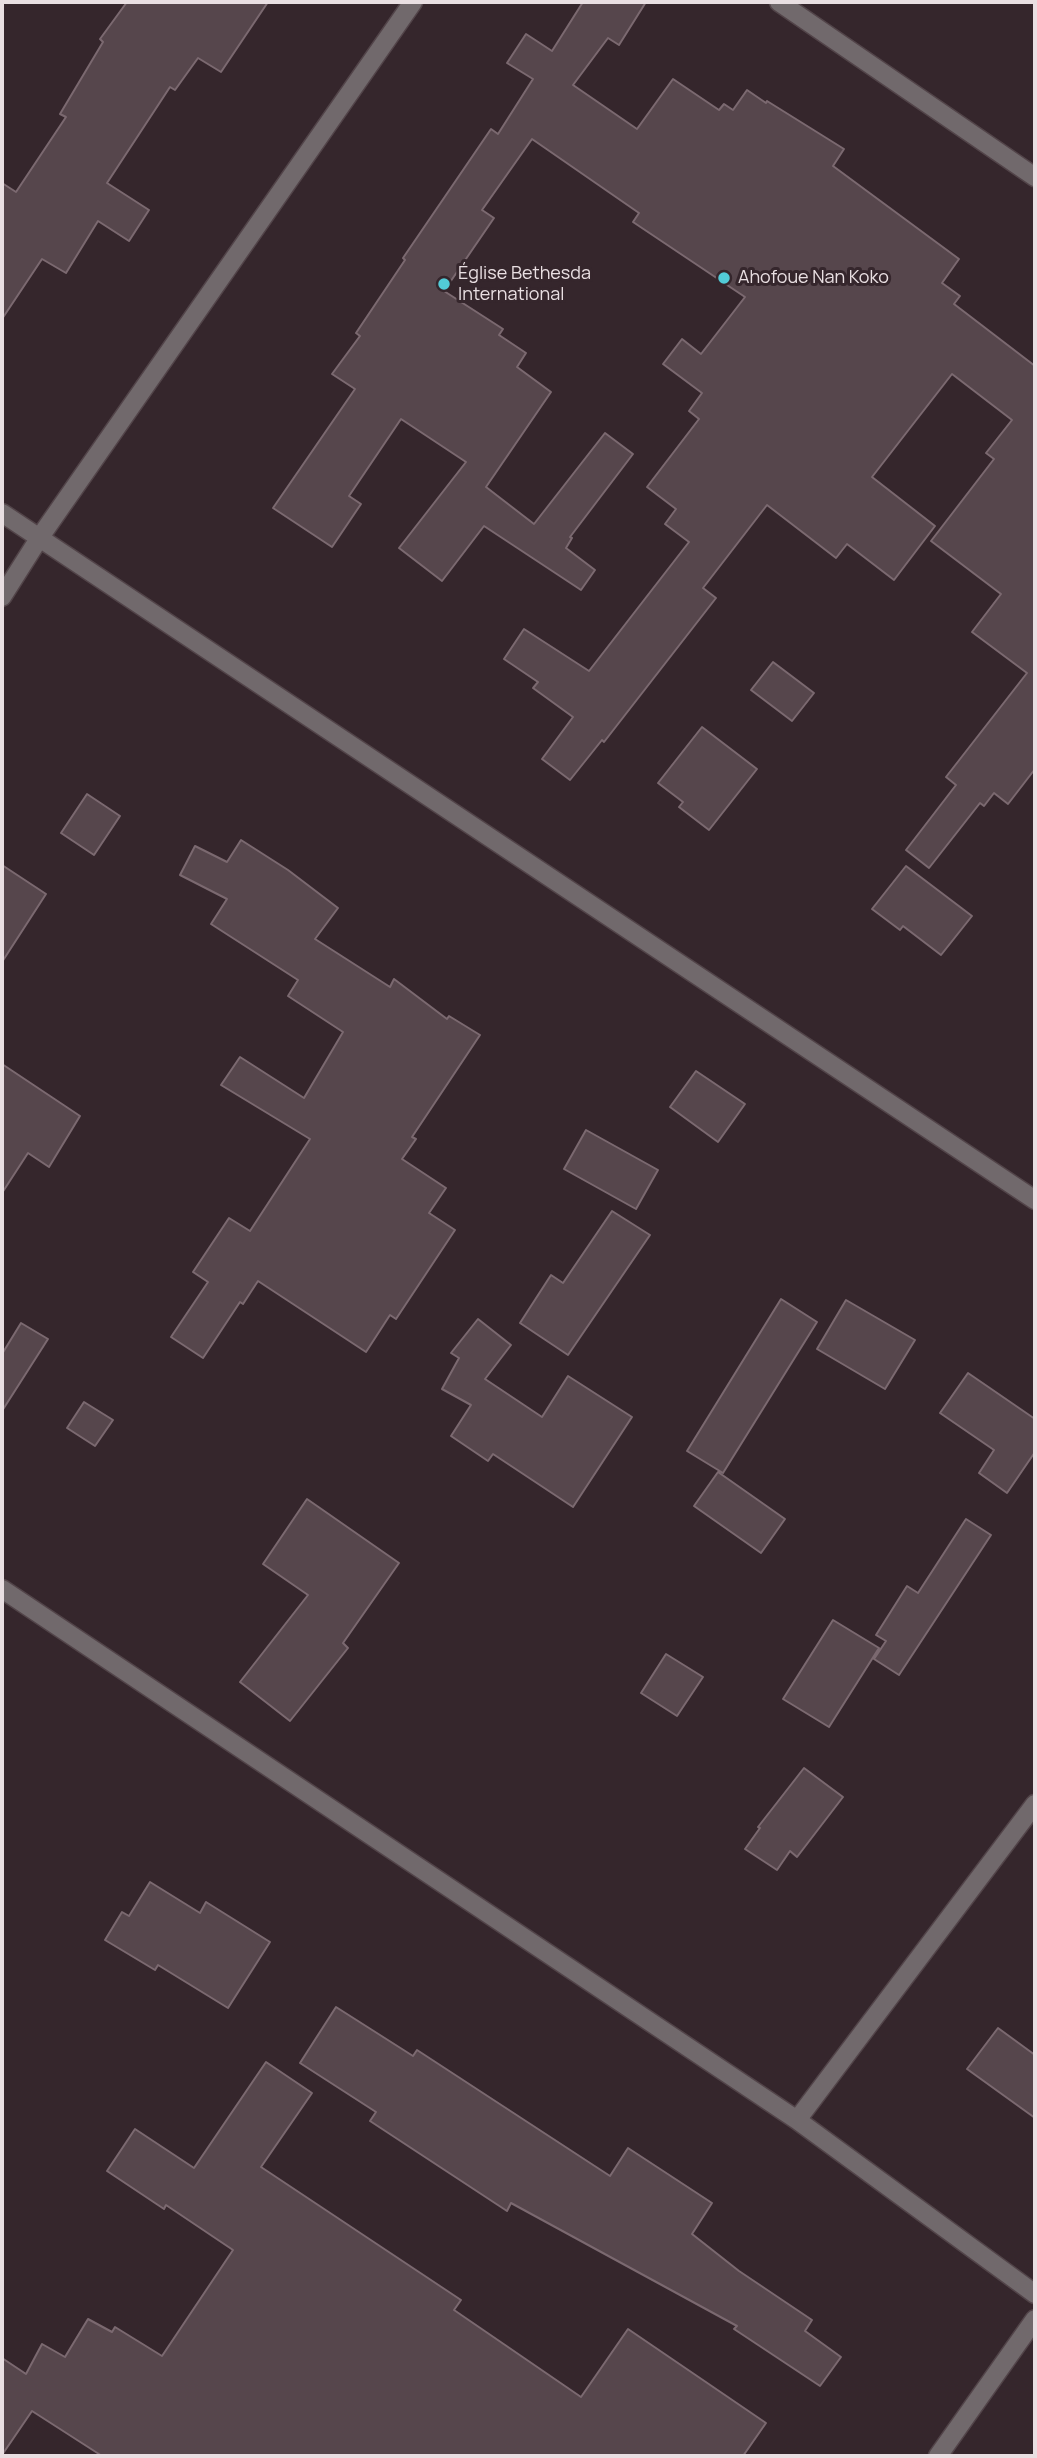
<!DOCTYPE html>
<html>
<head>
<meta charset="utf-8">
<style>
  body { margin:0 }
  #map { position:relative; width:1037px; height:2458px; overflow:hidden; background:#35262c; font-family:Manrope,sans-serif }
  canvas { display:block }
  .frame { position:absolute; inset:0; border:4px solid #e9dfe2; pointer-events:none }
</style>
</head>
<body>
<div id="map">
<canvas width="1037" height="2458"></canvas>
<div class="frame"></div>
</div>
<script>
const g = document.querySelector('canvas').getContext('2d');
g.lineJoin = 'round';
function paint(path, color) {
  g.fillStyle = color;
  g.fill(path, 'evenodd');
}
function strokePath(path, color, width, dash) {
  g.strokeStyle = color;
  g.lineWidth = width;
  g.lineCap = dash ? 'butt' : 'round';
  g.setLineDash(dash || []);
  g.stroke(path);
}
function write(font, color, halo, rows, align = 'center') {
  g.font = font + ' Manrope,sans-serif';
  g.lineWidth = 6;
  g.setLineDash([]);
  g.textBaseline = 'middle';
  g.strokeStyle = halo;
  g.fillStyle = color;
  for (const [text, x, y, turn = 0] of rows) {
    g.save();
    g.translate(x, y);
    g.rotate((+turn || 0) * Math.PI / 180);
    g.textAlign = isNaN(turn) ? turn : align;
    if (halo) g.strokeText(text, 0, 0);
    g.fillText(text, 0, 0);
    g.restore();
  }
}
const building = new Path2D(`
  M 127,2 L 268,2 L 221,72 L 198,58 L 175,90 L 170,87 L 107,183 L 149,210 L 129,241 L 98,221 L 66,273 L 42,259 L 2,319 L 2,183 L 16,192 L 66,117 L 60,114 L 103,42 L 100,39 Z
  M 583,2 L 646,2 L 619,45 L 608,38 L 573,85 L 637,129 L 673,79 L 719,110 L 724,104 L 733,110 L 747,90 L 766,103 L 767,101 L 844,149 L 833,166 L 959,259 L 942,283 L 960,296 L 954,304 L 1035,366 L 1035,769 L 1008,804 L 994,793 L 984,806 L 980,803 L 929,868 L 906,850 L 956,785 L 946,777 L 1027,673 L 972,632 L 1001,594 L 931,541 L 994,459 L 986,453 L 1012,420 L 952,374 L 872,477 L 935,526 L 894,580 L 847,544 L 836,558 L 767,505 L 703,588 L 716,598 L 604,742 L 602,740 L 570,780 L 542,759 L 573,717 L 533,688 L 538,682 L 504,659 L 524,629 L 589,671 L 689,542 L 665,524 L 676,509 L 647,487 L 699,419 L 689,411 L 702,393 L 663,364 L 682,339 L 701,354 L 745,297 L 633,222 L 639,213 L 532,139 L 482,210 L 494,218 L 444,291 L 503,329 L 499,335 L 526,353 L 517,367 L 551,392 L 486,487 L 534,524 L 605,433 L 633,454 L 570,537 L 572,538 L 566,548 L 595,570 L 581,590 L 484,526 L 442,581 L 399,548 L 466,462 L 401,419 L 349,496 L 361,504 L 332,547 L 273,508 L 355,389 L 332,374 L 360,336 L 356,333 L 405,260 L 403,258 L 491,129 L 498,134 L 533,79 L 507,63 L 526,34 L 552,51 Z
  M 773,662 L 814,693 L 792,721 L 751,690 Z
  M 702,727 L 757,769 L 709,830 L 679,807 L 683,802 L 658,783 Z
  M 87,794 L 120,816 L 94,855 L 61,833 Z
  M 241,840 L 288,870 L 338,908 L 315,939 L 390,987 L 394,979 L 447,1019 L 449,1016 L 480,1035 L 412,1137 L 416,1139 L 402,1159 L 446,1188 L 429,1213 L 455,1230 L 396,1319 L 390,1315 L 366,1352 L 258,1281 L 243,1304 L 240,1302 L 203,1358 L 171,1337 L 208,1282 L 193,1272 L 229,1218 L 250,1231 L 310,1139 L 221,1085 L 240,1057 L 304,1098 L 343,1032 L 288,996 L 298,980 L 211,924 L 227,899 L 180,875 L 195,846 L 227,862 Z
  M 2,865 L 46,894 L 2,962 Z
  M 906,866 L 972,916 L 941,955 L 903,926 L 900,930 L 872,909 Z
  M 2,1064 L 80,1116 L 49,1167 L 28,1153 L 2,1193 Z
  M 696,1071 L 745,1104 L 718,1142 L 670,1107 Z
  M 586,1130 L 658,1170 L 636,1209 L 564,1169 Z
  M 612,1211 L 650,1235 L 568,1355 L 520,1323 L 551,1275 L 563,1283 Z
  M 781,1299 L 817,1322 L 723,1473 L 687,1451 Z
  M 846,1300 L 915,1340 L 885,1389 L 817,1349 Z
  M 478,1319 L 511,1345 L 485,1379 L 542,1417 L 568,1376 L 632,1417 L 573,1507 L 493,1454 L 488,1461 L 451,1436 L 471,1405 L 442,1389 L 459,1358 L 451,1353 Z
  M 21,1323 L 48,1339 L 2,1411 L 2,1354 Z
  M 968,1373 L 1035,1419 L 1035,1452 L 1007,1493 L 979,1473 L 994,1450 L 940,1413 Z
  M 84,1402 L 113,1420 L 95,1446 L 67,1428 Z
  M 718,1472 L 785,1519 L 761,1553 L 694,1506 Z
  M 307,1499 L 399,1563 L 343,1643 L 348,1648 L 290,1721 L 240,1682 L 308,1595 L 263,1564 Z
  M 966,1519 L 991,1535 L 899,1675 L 874,1659 L 886,1641 L 876,1635 L 907,1586 L 918,1593 Z
  M 833,1620 L 879,1648 L 829,1727 L 783,1699 Z
  M 666,1654 L 703,1677 L 677,1716 L 641,1693 Z
  M 804,1768 L 843,1797 L 797,1857 L 790,1851 L 777,1870 L 745,1849 L 760,1828 L 758,1827 Z
  M 150,1882 L 200,1913 L 206,1902 L 270,1942 L 228,2008 L 158,1965 L 155,1970 L 105,1940 L 122,1912 L 129,1916 Z
  M 336,2007 L 413,2056 L 417,2050 L 610,2176 L 628,2148 L 712,2203 L 692,2234 L 739,2271 L 812,2320 L 805,2331 L 841,2357 L 820,2386 L 734,2329 L 737,2326 L 511,2203 L 507,2211 L 370,2121 L 376,2112 L 300,2063 Z
  M 998,2028 L 1035,2055 L 1035,2118 L 967,2069 Z
  M 266,2062 L 312,2093 L 261,2167 L 461,2300 L 454,2310 L 581,2397 L 628,2329 L 766,2423 L 743,2456 L 102,2456 L 32,2411 L 2,2455 L 2,2358 L 26,2374 L 42,2344 L 65,2357 L 88,2319 L 112,2332 L 115,2327 L 162,2356 L 233,2250 L 166,2205 L 164,2209 L 107,2171 L 135,2129 L 194,2168 Z`);
paint(building, '#56464c');
strokePath(building, '#7b6970', 2);
const minor = new Path2D(`
  M 779,2 L 1035,177
  M 2,513 L 1035,1200
  M 2,597 L 40,537 L 413,2
  M 2,1589 L 797,2120 L 1035,2294
  M 797,2120 L 1035,1804
  M 938,2456 L 1035,2319`);
strokePath(minor, '#524449', 21);
strokePath(minor, '#71696c', 18);
for (const [x, y, r, color] of [
  [724,278,7,"#52cbd7"],
  [444,284,7,"#52cbd7"]
]) {
  const dot = new Path2D();
  dot.arc(x, y, r, 0, 2 * Math.PI);
  g.fillStyle = color;
  g.fill(dot);
  strokePath(dot, '#35262c', 2.5);
}
write('18px', '#e9dfe2', '#35262c', [
  ["Église Bethesda",458,274],
  ["International",458,295],
  ["Ahofoue Nan Koko",738,278]
], 'left');
</script>
</body>
</html>
